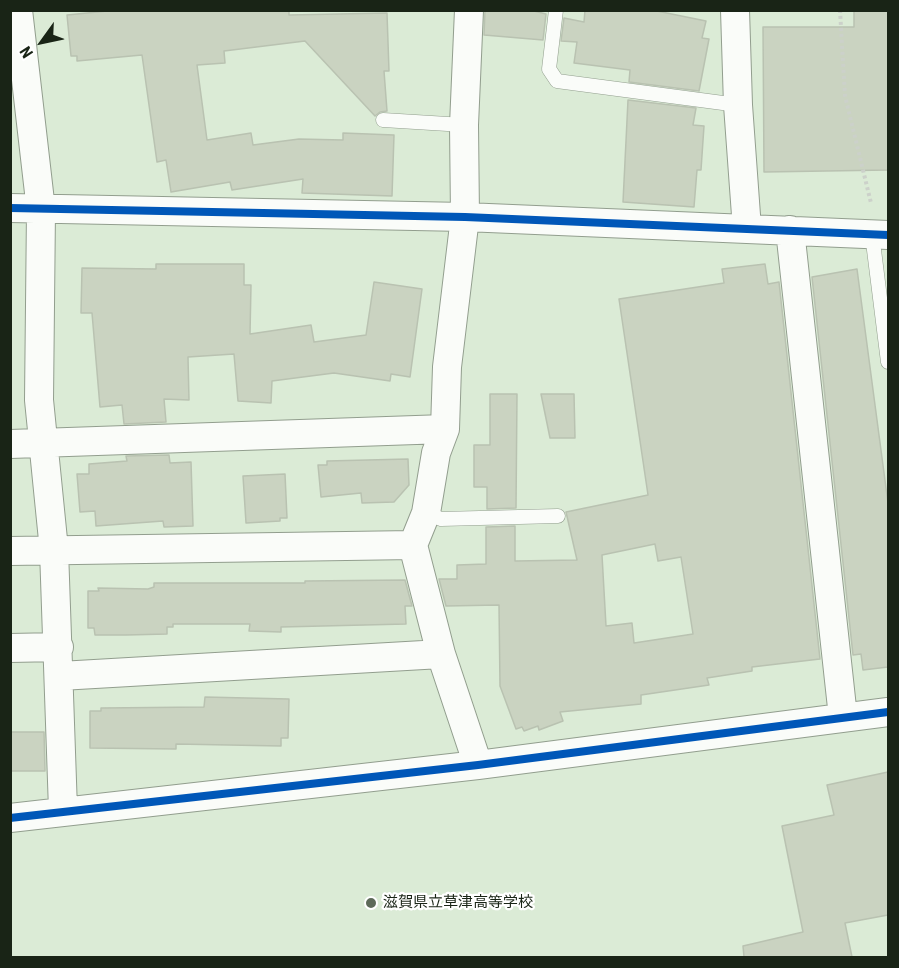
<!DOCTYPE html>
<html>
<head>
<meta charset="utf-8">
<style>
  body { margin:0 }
  #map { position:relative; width:899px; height:968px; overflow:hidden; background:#dbebd6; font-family:"Roboto Condensed",sans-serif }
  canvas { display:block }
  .frame { position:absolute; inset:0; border:12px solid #192416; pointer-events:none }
  .north { position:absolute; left:12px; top:12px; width:60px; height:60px; -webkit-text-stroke:4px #fff; paint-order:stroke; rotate:237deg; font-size:16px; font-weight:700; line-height:24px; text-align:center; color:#192416 }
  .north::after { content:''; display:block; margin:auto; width:21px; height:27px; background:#192416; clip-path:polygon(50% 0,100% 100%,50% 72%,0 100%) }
</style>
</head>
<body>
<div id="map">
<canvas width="899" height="968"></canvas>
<div class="frame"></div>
<div class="north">N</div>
</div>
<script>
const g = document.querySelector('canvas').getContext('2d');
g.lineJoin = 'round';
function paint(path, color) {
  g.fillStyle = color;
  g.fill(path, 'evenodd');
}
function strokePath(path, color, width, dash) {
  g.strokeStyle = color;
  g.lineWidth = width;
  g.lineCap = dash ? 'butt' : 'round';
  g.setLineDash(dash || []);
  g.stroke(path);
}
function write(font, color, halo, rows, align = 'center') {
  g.font = font + ' "Roboto Condensed","Noto Sans JP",sans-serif';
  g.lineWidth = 4.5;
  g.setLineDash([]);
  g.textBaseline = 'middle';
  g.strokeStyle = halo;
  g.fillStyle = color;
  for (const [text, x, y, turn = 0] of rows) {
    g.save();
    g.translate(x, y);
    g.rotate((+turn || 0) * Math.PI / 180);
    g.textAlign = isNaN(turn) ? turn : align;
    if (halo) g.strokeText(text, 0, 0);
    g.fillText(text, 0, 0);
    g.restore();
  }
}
const building = new Path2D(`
  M 117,10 L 289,10 L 289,15 L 387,13 L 389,71 L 384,71 L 387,111 L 380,112 L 375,116 L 305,41 L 224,51 L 225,63 L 197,65 L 207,140 L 251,133 L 253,145 L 299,139 L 343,140 L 343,133 L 394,135 L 392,196 L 302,193 L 303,179 L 232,190 L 230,182 L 171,192 L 166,160 L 157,162 L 142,55 L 77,61 L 77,56 L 71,56 L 67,15 Z
  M 485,10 L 530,10 L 546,14 L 543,40 L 484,35 Z
  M 585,10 L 652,10 L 706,21 L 702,38 L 709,39 L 699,91 L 629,82 L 630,70 L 574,63 L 577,42 L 561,41 L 564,18 L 584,22 Z
  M 854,10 L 888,10 L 888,170 L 764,172 L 763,27 L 854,27 Z
  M 628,100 L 696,108 L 693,125 L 704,126 L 701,170 L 697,170 L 694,207 L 623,202 Z
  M 156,264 L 244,264 L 244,285 L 251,285 L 250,334 L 311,325 L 314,342 L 366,335 L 374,282 L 422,289 L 410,377 L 391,374 L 390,381 L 334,373 L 272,381 L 271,403 L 238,401 L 234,354 L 188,357 L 189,400 L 164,399 L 166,422 L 124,424 L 122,405 L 100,407 L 92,313 L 81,313 L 82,268 L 156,269 Z
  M 765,264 L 768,284 L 779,282 L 820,659 L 752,667 L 752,671 L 707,678 L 709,685 L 641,695 L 641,704 L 560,712 L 563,721 L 539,730 L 538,726 L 524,731 L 522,727 L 516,729 L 500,686 L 499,605 L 446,606 L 439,579 L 457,579 L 457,565 L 486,564 L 486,527 L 515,526 L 515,561 L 577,560 L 566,512 L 648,495 L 619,299 L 724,283 L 722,269 ZM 655,544 L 658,561 L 681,557 L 693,634 L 634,643 L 632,623 L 606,626 L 602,555 Z
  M 857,269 L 888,503 L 888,667 L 863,670 L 861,654 L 853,655 L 812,277 Z
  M 490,394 L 517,394 L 516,508 L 487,509 L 487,487 L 474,487 L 474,445 L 490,445 Z
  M 541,394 L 574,394 L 575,438 L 550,438 Z
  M 169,455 L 170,463 L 191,462 L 193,526 L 164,527 L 163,521 L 96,526 L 95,511 L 80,512 L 77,474 L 89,474 L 89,464 L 127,461 L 126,456 Z
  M 408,459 L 409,485 L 394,502 L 362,503 L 361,493 L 321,497 L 318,465 L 327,465 L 327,461 Z
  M 285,474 L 287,518 L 280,518 L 280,521 L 246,523 L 243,476 Z
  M 405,580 L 412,606 L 405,606 L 406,624 L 281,627 L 281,632 L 249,631 L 250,624 L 173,624 L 173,627 L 167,627 L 167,634 L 126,635 L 95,635 L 94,628 L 88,628 L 88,591 L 99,591 L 98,588 L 148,589 L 154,587 L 154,583 L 305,583 L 305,581 Z
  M 205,697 L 289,699 L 288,738 L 281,738 L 281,746 L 176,744 L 176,749 L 90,748 L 90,711 L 101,711 L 101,708 L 204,707 Z
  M 10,732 L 44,732 L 45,771 L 10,771 Z
  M 888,772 L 888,915 L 845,923 L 852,957 L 744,957 L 743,946 L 803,932 L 782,826 L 834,815 L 827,785 Z`);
paint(building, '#cad3c1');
strokePath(building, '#b9c2b1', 1.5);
const lane = new Path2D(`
  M 556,10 L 549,69 L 557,81 L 738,105
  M 383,120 L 464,125
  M 872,234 L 888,362
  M 426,513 L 441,519 L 558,516`);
const street = new Path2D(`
  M 18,10 L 41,210 L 39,400 L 54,550 L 63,810
  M 469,10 L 464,125 L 465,217 L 447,367 L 445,429 L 436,453 L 426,513 L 413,545 L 441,654 L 478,765
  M 735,10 L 738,105 L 747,229
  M 10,208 L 465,217 L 888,235
  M 790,230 L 843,717
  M 10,444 L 445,429
  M 10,551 L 413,545
  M 10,648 L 59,647
  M 60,676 L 441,654
  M 10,818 L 478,765 L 888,712`);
strokePath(lane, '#929e8e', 15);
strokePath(street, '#929e8e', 30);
strokePath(new Path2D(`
  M 840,10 L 845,96 L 871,203`), '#ccd1ca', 4, [3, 3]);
strokePath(lane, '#fafcf9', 14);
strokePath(street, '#fafcf9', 28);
strokePath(new Path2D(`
  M 10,208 L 465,217 L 888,235
  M 10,818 L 478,765 L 888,712`), '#0057b8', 8);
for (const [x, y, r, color] of [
  [371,903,6,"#5d6a59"]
]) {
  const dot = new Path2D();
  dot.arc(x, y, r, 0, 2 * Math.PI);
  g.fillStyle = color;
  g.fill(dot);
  strokePath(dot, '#fff', 2);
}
write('15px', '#192416', '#fff', [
  ["滋賀県立草津高等学校",383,903]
], 'left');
</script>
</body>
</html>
